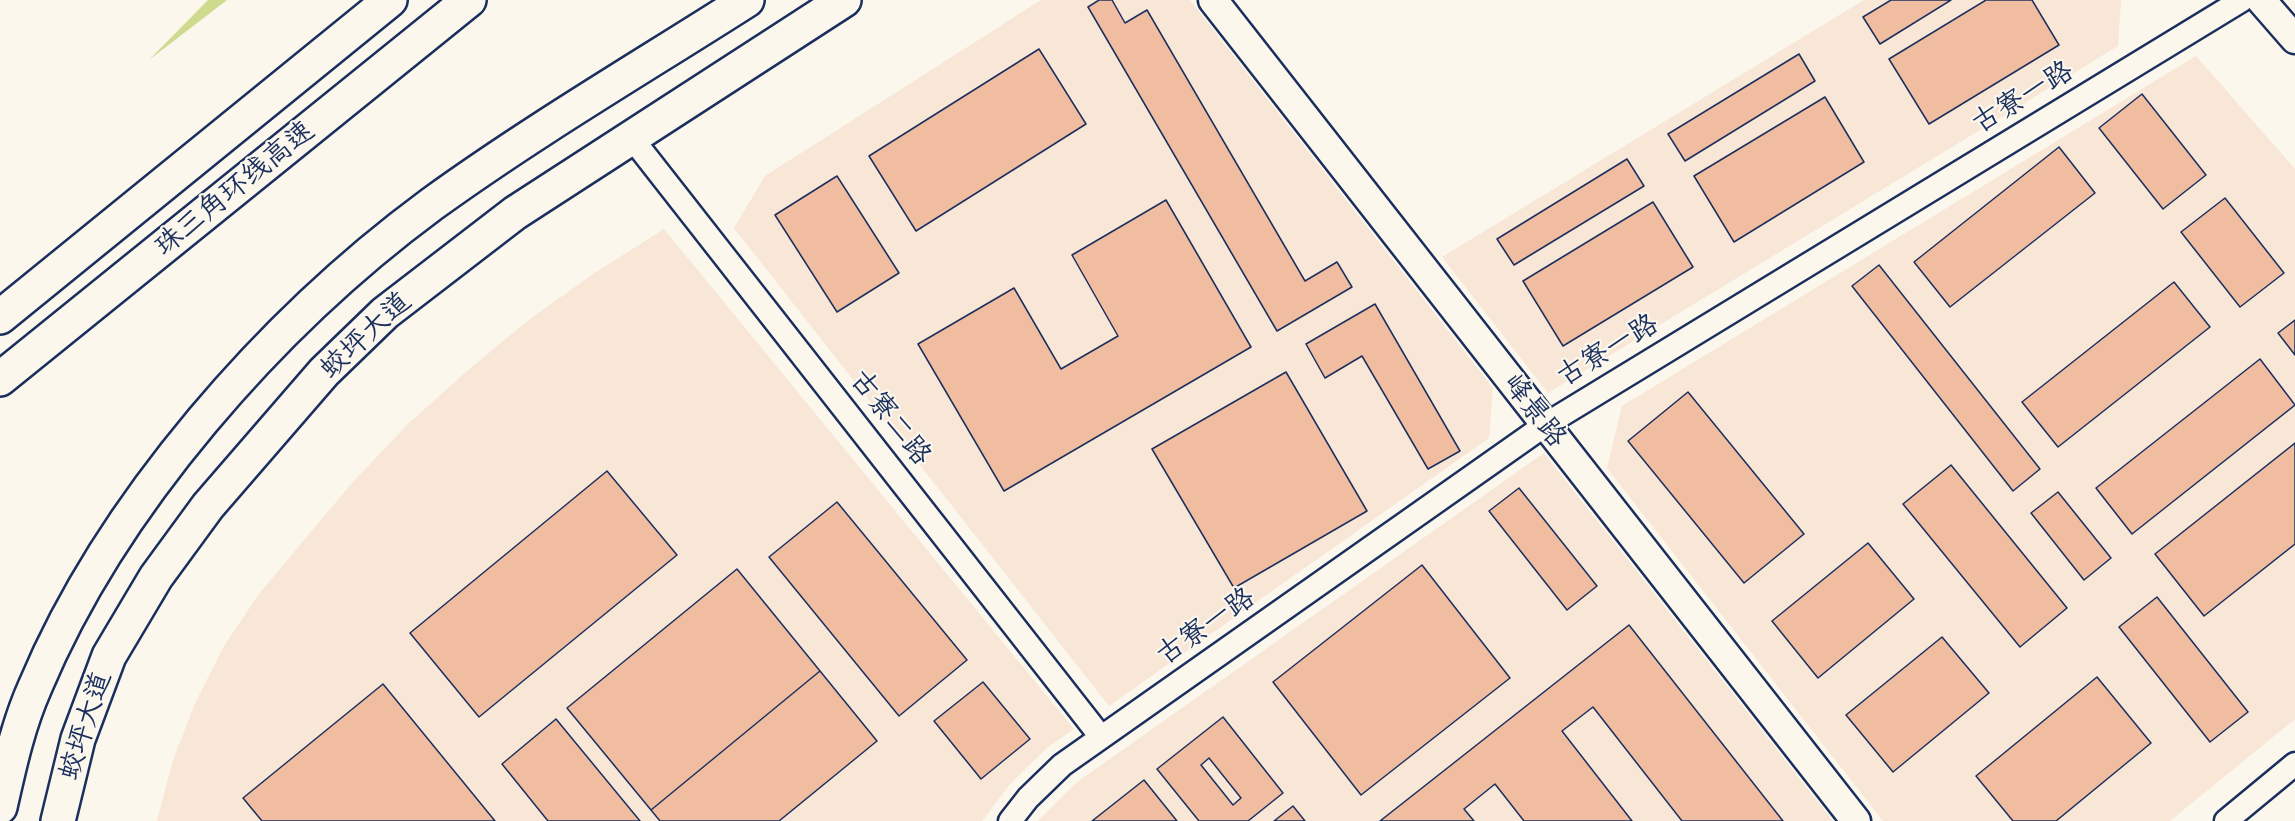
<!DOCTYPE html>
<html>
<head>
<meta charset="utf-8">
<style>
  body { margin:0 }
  canvas { display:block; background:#fbf7ec }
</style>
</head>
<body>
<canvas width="2295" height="821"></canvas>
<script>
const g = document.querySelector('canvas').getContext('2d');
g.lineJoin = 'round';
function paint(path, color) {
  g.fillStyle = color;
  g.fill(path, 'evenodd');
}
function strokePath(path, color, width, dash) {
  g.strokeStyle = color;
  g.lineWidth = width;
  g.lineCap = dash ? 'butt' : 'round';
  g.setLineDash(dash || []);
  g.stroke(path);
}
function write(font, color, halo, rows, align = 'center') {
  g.font = font + ' Caveat,"LXGW WenKai TC",sans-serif';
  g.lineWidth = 4.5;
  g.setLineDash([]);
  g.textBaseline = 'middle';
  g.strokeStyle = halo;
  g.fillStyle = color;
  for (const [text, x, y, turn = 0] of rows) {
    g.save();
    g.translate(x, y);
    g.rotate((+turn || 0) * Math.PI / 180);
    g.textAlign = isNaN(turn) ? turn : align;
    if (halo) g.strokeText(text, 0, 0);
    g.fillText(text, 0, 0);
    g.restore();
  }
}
paint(new Path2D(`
  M 1041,0 L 1190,0 L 1493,388 L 1489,438 L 1109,706 L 734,228 L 765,176 Z
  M 1864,0 L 2121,0 L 2118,46 L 1548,393 L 1442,257 Z
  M 2196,56 L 2295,169 L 2295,719 L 2170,821 L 1883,821 L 1607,468 L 1622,406 Z
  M 664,229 L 1074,729 L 1048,747 L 1011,783 L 982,821 L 157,821 L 173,760 L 196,701 L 224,646 L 259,594 L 351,484 L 407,425 L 467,371 L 530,319 L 596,272 Z
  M 1544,453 L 1833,821 L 1038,821 L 1077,782 Z`), '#f8e6d6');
paint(new Path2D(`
  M 208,0 L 227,0 L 149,60 Z`), '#cedb8f');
const building = new Path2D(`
  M 1099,0 L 1112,0 L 1125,23 L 1147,10 L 1305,281 L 1337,262 L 1352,287 L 1277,331 L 1088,7 Z
  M 1891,0 L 1951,0 L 1880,44 L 1863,17 Z
  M 1986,0 L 2032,0 L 2059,45 L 1929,124 L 1889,59 Z
  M 1039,49 L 1086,124 L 916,231 L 869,156 Z
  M 1799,54 L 1815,81 L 1685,161 L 1668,134 Z
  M 2142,94 L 2206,175 L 2163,209 L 2099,128 Z
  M 1825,97 L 1864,162 L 1734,242 L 1694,176 Z
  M 2059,147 L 2095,193 L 1950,307 L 1914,262 Z
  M 1627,159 L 1644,186 L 1514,265 L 1497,239 Z
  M 837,176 L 899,273 L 837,312 L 775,215 Z
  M 2225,198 L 2284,273 L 2240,307 L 2181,232 Z
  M 1166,200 L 1251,347 L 1004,491 L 918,344 L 1014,288 L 1061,369 L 1118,336 L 1072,255 Z
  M 1653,202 L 1693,267 L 1563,346 L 1523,281 Z
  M 1879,265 L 2040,469 L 2013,491 L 1852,286 Z
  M 2174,282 L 2210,327 L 2058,447 L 2022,402 Z
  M 1375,304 L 1460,451 L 1428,469 L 1362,356 L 1325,378 L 1306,344 Z
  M 2295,320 L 2295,355 L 2278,333 Z
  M 2260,359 L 2295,405 L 2132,534 L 2096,488 Z
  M 1286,372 L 1367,511 L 1234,588 L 1152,449 Z
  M 1688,392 L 1804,534 L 1744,583 L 1628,441 Z
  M 2295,443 L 2295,544 L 2204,616 L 2155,554 Z
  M 1951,465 L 2067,608 L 2020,647 L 1903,504 Z
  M 607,471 L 677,555 L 479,717 L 410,633 Z
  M 1519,488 L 1597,586 L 1567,610 L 1489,511 Z
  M 2058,492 L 2111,558 L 2084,580 L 2031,513 Z
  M 837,502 L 967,660 L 899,716 L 769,557 Z
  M 1868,543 L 1914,599 L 1818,678 L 1772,621 Z
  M 1422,565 L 1510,678 L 1361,795 L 1273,682 Z
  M 737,569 L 820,671 L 651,810 L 567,708 Z
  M 2157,597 L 2248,712 L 2210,742 L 2119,627 Z
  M 1629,625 L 1783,821 L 1682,821 L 1593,707 L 1562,731 L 1632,821 L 1524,821 L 1495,784 L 1464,809 L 1474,821 L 1380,821 Z
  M 1942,637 L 1989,693 L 1893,772 L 1846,715 Z
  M 820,671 L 877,741 L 779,821 L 660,821 L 651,810 Z
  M 2097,677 L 2151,743 L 2056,821 L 2013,821 L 1976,776 Z
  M 983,682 L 1030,739 L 981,779 L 934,721 Z
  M 383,684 L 495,821 L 262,821 L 243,798 Z
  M 1223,717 L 1283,793 L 1248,821 L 1199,821 L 1157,769 ZM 1209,758 L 1241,798 L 1233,805 L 1201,765 Z
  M 556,719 L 640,821 L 548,821 L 502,764 Z
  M 1144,780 L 1177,821 L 1092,821 Z
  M 1293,806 L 1305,821 L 1274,821 Z`);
paint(building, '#f0bda1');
strokePath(building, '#1b2f5e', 1.5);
const minor = new Path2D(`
  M 631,137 L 1101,737
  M 1010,821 L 1028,798 L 1062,765 L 1545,425 L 2242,0
  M 2226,821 L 2295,764`);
const tertiary = new Path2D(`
  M 1213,0 L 1856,821
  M 2261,0 L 2295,39`);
const trunk = new Path2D(`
  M 0,807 C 9,767 18,725 35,687 C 112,503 272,322 432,204 C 533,131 642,67 747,0
  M 58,821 L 78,739 L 109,656 L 156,577 L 208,506 L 324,372 L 385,313 L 515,213 L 844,0`);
const motorway = new Path2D(`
  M 0,317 L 390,0
  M 0,379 L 469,0`);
strokePath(minor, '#1b2f5e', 27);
strokePath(tertiary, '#1b2f5e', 33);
strokePath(trunk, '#1b2f5e', 38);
strokePath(motorway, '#1b2f5e', 38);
strokePath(minor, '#fbf7ec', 22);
strokePath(tertiary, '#fbf7ec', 28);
strokePath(trunk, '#fbf7ec', 33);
strokePath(motorway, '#fbf7ec', 33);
write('28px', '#1b2f5e', '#fbf7ec', [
  ["古寮一路",2023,98,-31],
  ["珠三角环线高速",235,189,-39],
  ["蛟坪大道",366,336,-43],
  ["古寮一路",1608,351,-31],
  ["峰景路",1534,411,52],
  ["古寮二路",890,418,52],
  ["古寮一路",1206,627,-35],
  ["蛟坪大道",86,726,-72]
]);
</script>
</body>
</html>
